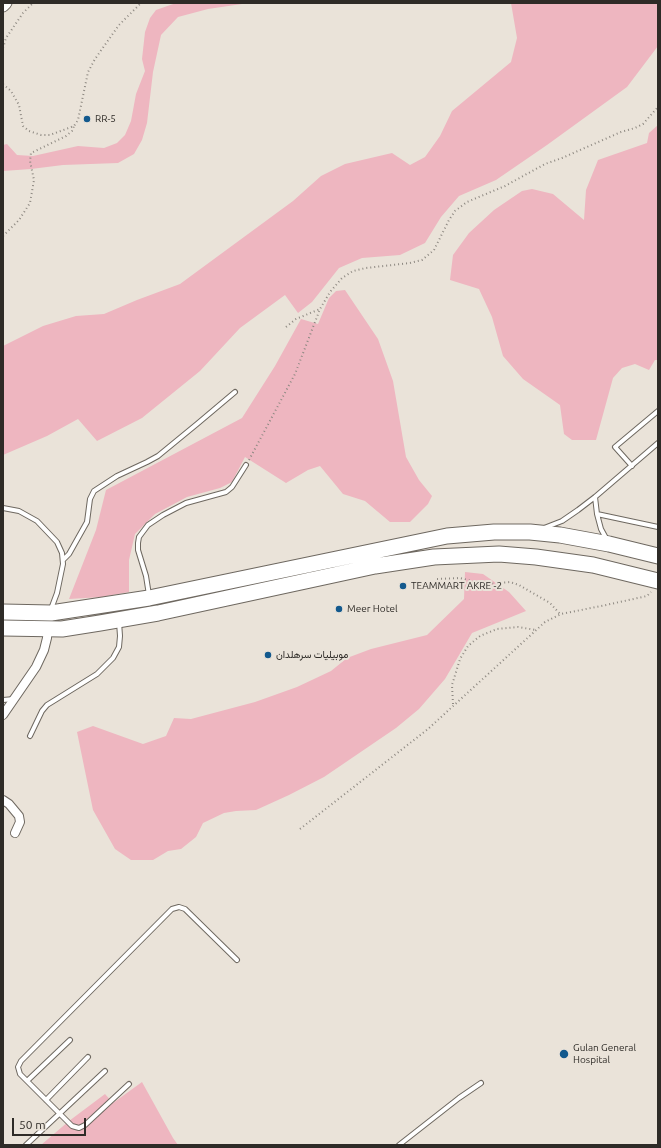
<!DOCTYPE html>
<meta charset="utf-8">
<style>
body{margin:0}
#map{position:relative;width:661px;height:1148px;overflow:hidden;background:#eae3d9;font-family:Ubuntu,sans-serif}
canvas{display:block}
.frame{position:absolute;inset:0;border:4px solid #2e2b27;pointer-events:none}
.scale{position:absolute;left:12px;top:1118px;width:74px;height:18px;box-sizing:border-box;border:2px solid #2e2b27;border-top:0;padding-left:5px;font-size:12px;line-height:14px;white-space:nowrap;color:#2e2b27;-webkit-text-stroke:3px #eae3d9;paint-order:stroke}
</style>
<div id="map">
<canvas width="661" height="1148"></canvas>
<div class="frame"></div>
<div class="scale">50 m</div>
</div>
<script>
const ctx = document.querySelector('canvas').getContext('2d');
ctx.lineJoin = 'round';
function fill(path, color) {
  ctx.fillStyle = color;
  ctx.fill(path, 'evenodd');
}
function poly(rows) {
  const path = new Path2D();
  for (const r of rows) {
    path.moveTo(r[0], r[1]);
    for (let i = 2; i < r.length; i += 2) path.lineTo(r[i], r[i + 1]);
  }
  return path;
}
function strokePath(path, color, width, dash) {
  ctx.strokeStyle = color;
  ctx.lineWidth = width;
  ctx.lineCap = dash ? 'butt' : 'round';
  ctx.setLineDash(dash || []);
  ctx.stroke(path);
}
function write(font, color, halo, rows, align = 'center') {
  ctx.font = font + ' Ubuntu,Vazirmatn,sans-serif';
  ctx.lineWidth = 4;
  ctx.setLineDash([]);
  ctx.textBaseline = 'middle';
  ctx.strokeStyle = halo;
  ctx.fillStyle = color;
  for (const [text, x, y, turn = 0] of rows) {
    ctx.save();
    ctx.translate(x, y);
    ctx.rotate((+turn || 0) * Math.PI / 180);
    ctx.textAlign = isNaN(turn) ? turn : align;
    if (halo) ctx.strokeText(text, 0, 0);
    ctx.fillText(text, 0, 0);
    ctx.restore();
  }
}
fill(poly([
 [176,3,262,3,242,4,208,9,178,17,161,35,153,72,147,123,142,140,134,154,118,163,63,165,31,169,3,171,3,145,7,144,17,155,33,156,78,146,104,148,117,143,125,135,131,121,136,94,145,71,142,59,145,32,150,18,156,10],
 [511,3,658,3,658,46,627,87,547,145,496,180,459,196,441,217,425,243,400,255,362,258,339,268,312,302,298,313,285,295,240,328,200,371,142,418,97,441,78,419,47,436,3,455,3,346,43,326,76,316,104,314,137,300,180,284,293,201,321,176,345,164,392,153,410,165,425,157,440,136,452,111,511,62,517,38],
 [658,125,658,360,655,360,649,370,635,364,622,368,613,378,596,440,572,440,564,434,560,405,523,379,503,356,492,317,479,289,450,280,453,255,469,233,494,210,522,191,532,189,553,194,584,220,586,190,598,160,647,143,649,133],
 [345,290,378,339,393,381,406,457,419,480,432,496,428,504,410,522,390,522,365,501,343,494,320,466,308,470,286,483,245,457,232,482,220,488,187,497,155,514,135,534,129,560,129,592,102,597,69,599,96,530,106,490,242,418,275,366,301,319,318,324,329,298,336,291],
 [465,572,483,574,509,592,526,611,472,633,445,679,419,709,396,728,324,777,289,795,256,810,236,811,224,813,203,823,196,837,181,849,168,851,153,860,131,860,115,849,93,810,77,732,93,726,143,744,166,736,174,718,191,719,255,702,297,687,331,671,347,658,371,649,427,635,464,599],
 [142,1082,173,1138,178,1145,41,1145,69,1121,105,1094,113,1103]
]), '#eeb6c0');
const lane = poly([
 [632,466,615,447,658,411],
 [595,497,597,514,601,529,607,540],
 [3,508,19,511,37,521,57,542,62,553,63,564,57,593,51,609],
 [597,514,658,527],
 [544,528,562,521,578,510,595,497,658,443],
 [63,560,69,554,87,522,90,499,94,491,117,476,147,462,158,456,197,424,235,392],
 [149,595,146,576,138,550,138,543,139,537,148,525,163,515,186,503,226,492,232,487,246,465],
 [3,700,14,699],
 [30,736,42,711,47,705,97,674,113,658,119,647,120,636,119,622],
 [27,1081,70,1040],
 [129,1084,85,1125,79,1128,72,1126,20,1074,18,1067,21,1061,172,909,179,907,185,909,237,960],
 [46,1100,88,1057],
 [26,1145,105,1071],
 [399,1145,459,1098,481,1083]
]);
const street = poly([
 [3,715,36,667,44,650,47,638,48,629],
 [3,800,9,804,19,816,20,822,15,833]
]);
const secondary = poly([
 [3,6,6,3]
]);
const highway = poly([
 [3,612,51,613,149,598,447,536,494,532,530,532,560,535,609,544,658,556],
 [3,628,62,629,100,623,158,613,375,566,434,557,499,554,536,557,593,565,658,581]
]);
strokePath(lane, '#6e6860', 6);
strokePath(street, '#6e6860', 10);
strokePath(secondary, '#6e6860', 13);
strokePath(highway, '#6e6860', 17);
strokePath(poly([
 [3,48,6,38,23,13,33,3],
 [3,84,11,91,19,105,23,126,29,131,41,135,50,135,74,126,78,120,88,72,95,59,119,25,141,3],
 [3,236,19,220,30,203,34,180,30,161,31,153,66,136,72,131,74,126],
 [286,327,296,319,320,309],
 [249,460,295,374,320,309,330,292,342,278,353,271,366,268,410,263,422,260,434,250,449,220,455,211,467,202,505,186,545,164,562,158,621,132,635,128,643,124,658,107],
 [437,579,460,578,475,582,485,584,510,582,519,585,550,603,560,614],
 [453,704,452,685,460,659,468,646,480,636,497,629,518,627,536,630],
 [300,829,428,729,545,622,561,614,606,605,647,596,651,592]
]), '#8e8982', 2, [1, 3]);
strokePath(lane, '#fff', 4);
strokePath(street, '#fff', 8);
strokePath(secondary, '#fff', 11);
strokePath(highway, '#fff', 15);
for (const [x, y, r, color] of [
 [87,119,4,"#13598d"],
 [403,586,4,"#13598d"],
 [339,609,4,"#13598d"],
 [268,655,4,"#13598d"],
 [564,1054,5,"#13598d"]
]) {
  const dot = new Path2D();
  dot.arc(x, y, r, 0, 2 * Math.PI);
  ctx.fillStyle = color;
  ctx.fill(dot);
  strokePath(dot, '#eae3d9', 1.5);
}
write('10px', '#2e2b27', '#eae3d9', [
 ["RR-5",95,119],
 ["TEAMMART AKRE -2",411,586],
 ["Meer Hotel",347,609],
 ["موبيليات سرهلدان",276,655],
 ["Gulan General",573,1048],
 ["Hospital",573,1060]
], 'left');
</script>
